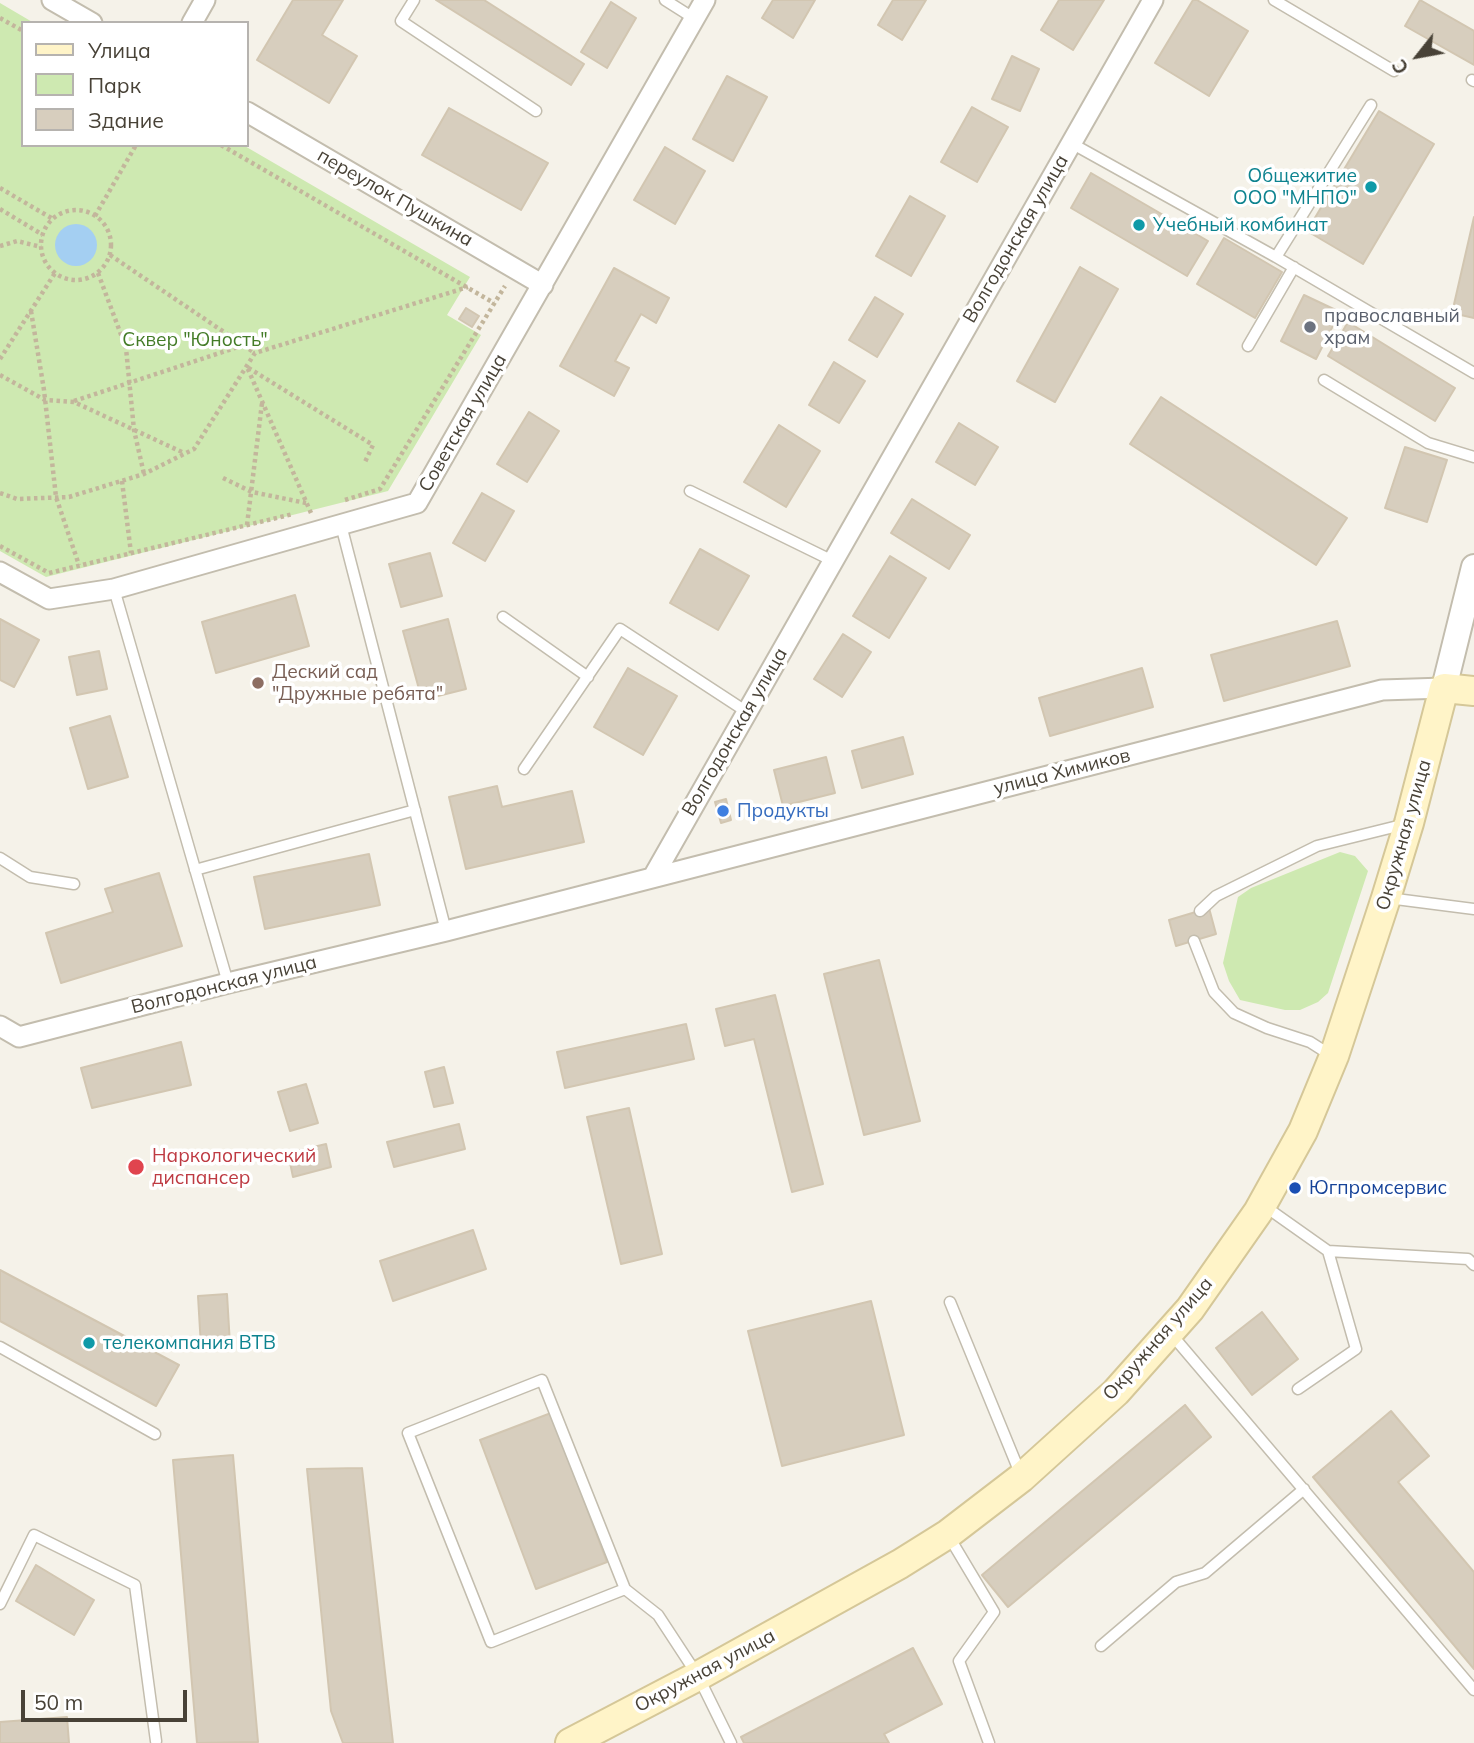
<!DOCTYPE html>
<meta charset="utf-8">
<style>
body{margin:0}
#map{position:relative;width:1474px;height:1743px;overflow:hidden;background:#f5f2e9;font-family:Mulish,sans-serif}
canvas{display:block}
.legend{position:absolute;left:21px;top:21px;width:228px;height:126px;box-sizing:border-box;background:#fff;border:2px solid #b6b3af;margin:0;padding:9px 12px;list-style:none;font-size:21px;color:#484237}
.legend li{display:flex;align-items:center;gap:14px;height:35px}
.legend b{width:35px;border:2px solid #b6b3af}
.north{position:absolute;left:1383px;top:21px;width:70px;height:70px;-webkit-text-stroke:5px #fff;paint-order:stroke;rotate:239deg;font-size:19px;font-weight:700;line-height:28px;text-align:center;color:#484237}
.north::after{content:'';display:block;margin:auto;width:24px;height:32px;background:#484237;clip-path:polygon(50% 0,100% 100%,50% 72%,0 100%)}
.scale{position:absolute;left:21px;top:1690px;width:166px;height:32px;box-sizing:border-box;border:4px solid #484237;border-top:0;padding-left:9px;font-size:21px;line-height:24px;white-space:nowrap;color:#484237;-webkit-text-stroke:5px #fff;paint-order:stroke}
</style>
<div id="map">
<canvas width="1474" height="1743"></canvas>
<ul class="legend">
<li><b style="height:9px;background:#fff4c8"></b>Улица</li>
<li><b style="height:19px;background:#cee9b1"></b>Парк</li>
<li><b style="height:19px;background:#d7cebe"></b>Здание</li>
</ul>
<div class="north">С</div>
<div class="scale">50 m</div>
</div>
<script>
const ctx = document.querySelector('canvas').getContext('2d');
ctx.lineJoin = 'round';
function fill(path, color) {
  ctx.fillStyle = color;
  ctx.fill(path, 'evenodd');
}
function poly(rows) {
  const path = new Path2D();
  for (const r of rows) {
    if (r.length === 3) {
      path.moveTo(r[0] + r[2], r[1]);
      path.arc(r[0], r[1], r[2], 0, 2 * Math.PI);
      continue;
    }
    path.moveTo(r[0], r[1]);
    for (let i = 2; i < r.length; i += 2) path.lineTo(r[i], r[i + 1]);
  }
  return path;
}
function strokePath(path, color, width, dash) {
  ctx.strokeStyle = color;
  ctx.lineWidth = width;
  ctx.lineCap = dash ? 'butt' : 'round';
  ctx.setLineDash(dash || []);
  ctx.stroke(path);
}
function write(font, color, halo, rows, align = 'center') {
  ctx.font = font + ' Mulish,sans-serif';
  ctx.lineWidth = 7;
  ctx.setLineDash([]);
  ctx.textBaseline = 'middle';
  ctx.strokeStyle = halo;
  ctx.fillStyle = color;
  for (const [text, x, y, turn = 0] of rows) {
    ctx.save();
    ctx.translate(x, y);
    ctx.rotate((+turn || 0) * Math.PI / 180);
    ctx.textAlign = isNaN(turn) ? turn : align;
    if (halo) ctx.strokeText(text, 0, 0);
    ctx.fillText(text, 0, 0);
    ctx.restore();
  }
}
fill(poly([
 [0,3,34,23,23,23,23,145,243,145,470,277,447,315,481,335,388,491,46,577,0,551],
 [1340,852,1355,856,1368,871,1328,993,1318,1002,1300,1010,1285,1010,1240,1000,1229,981,1223,963,1238,897,1251,888]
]), '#cee9b1');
fill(poly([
 [76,245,21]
]), '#a4cff2');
const building = poly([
 [293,0,343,0,322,35,357,56,329,103,257,60,293,0],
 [436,0,484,0,584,64,571,85,436,0],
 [773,0,815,0,793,38,762,18,773,0],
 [893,0,926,0,902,40,878,25,893,0],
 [1059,0,1104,0,1073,50,1041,30,1059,0],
 [1193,0,1197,0,1248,31,1209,96,1155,63,1193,0],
 [1420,0,1474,31,1474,65,1405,26,1420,0],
 [611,2,636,18,607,68,581,52,611,2],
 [1012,56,1039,69,1020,111,992,99,1012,56],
 [727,76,767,97,733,161,693,139,727,76],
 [972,107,1008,127,977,182,941,162,972,107],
 [449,108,548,163,521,210,422,155,449,108],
 [1379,111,1434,144,1363,264,1307,231,1379,111],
 [665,147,705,171,675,224,634,200,665,147],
 [1091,173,1208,241,1187,276,1071,208,1091,173],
 [910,196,945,216,911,276,876,256,910,196],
 [1474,217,1474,318,1452,313,1474,217],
 [1224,238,1282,272,1255,318,1197,284,1224,238],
 [1080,267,1118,289,1055,402,1017,381,1080,267],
 [614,268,669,298,656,323,641,314,615,361,629,368,614,396,560,366,614,268],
 [1304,295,1340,312,1316,359,1281,341,1304,295],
 [875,297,903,314,877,357,849,340,875,297],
 [466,308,479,316,472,327,459,319,466,308],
 [1348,322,1455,388,1435,421,1328,356,1348,322],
 [834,362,865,381,839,423,809,405,834,362],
 [1161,397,1347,518,1316,565,1130,444,1161,397],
 [529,412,559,431,527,482,497,464,529,412],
 [959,423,998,447,975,485,936,462,959,423],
 [779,425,820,451,786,507,744,482,779,425],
 [1405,447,1447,460,1427,522,1385,508,1405,447],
 [482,493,514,511,485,561,453,543,482,493],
 [912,499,970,535,949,569,891,533,912,499],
 [700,549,749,576,718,630,670,603,700,549],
 [430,553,442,596,401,607,389,564,430,553],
 [890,556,926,578,889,638,853,616,890,556],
 [295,595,309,646,216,673,202,622,295,595],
 [0,619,39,640,14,687,0,680,0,619],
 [448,619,466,689,422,700,403,631,448,619],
 [1337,621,1350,666,1224,701,1211,655,1337,621],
 [843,634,871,652,842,697,814,679,843,634],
 [99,651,107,689,77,695,69,657,99,651],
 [628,668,677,696,643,755,594,727,628,668],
 [1142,668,1153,707,1050,736,1039,698,1142,668],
 [110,716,128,777,88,789,70,728,110,716],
 [903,737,913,774,862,788,852,751,903,737],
 [826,757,835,793,783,806,774,770,826,757],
 [497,786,502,807,572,791,584,842,466,869,449,797,497,786],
 [726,799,731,820,721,823,715,802,726,799],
 [369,854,380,905,265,929,254,877,369,854],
 [159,873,182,946,61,983,46,933,113,912,105,889,159,873],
 [1209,908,1216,934,1176,946,1169,920,1209,908],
 [879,960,920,1121,864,1135,824,974,879,960],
 [775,995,823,1184,792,1192,754,1039,725,1046,716,1009,775,995],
 [686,1024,694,1059,565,1088,557,1052,686,1024],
 [181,1042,191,1085,92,1108,81,1068,181,1042],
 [444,1067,453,1103,434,1107,425,1072,444,1067],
 [306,1084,318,1123,290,1131,278,1092,306,1084],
 [629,1108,662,1254,621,1264,587,1117,629,1108],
 [459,1124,465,1149,394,1167,387,1142,459,1124],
 [326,1144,331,1167,293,1177,288,1153,326,1144],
 [473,1230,486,1269,393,1301,380,1261,473,1230],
 [0,1270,179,1365,156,1406,0,1321,0,1270],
 [227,1294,230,1345,201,1347,198,1296,227,1294],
 [871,1301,904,1435,782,1466,748,1331,871,1301],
 [1262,1312,1298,1359,1252,1395,1216,1348,1262,1312],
 [1185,1405,1211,1437,1008,1607,982,1575,1185,1405],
 [1391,1411,1429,1456,1398,1482,1474,1572,1474,1669,1313,1477,1391,1411],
 [551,1413,607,1562,536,1589,480,1440,551,1413],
 [233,1455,258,1742,197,1743,173,1460,233,1455],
 [362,1468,393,1743,343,1743,331,1711,307,1469,362,1468],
 [36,1565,94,1600,74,1635,16,1601,36,1565],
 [913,1648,942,1704,884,1734,889,1743,744,1743,741,1737,913,1648],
 [67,1717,69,1743,0,1743,0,1722,67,1717]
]);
fill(building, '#d7cebe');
strokePath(building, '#d2c6b1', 2);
const service = poly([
 [414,0,401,21,536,111],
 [665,0,695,19],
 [1274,0,1394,71],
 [1472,80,1474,81],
 [1071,143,1276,257,1474,373],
 [1276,257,1371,105],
 [1248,346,1294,267],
 [1324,380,1428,443,1474,457],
 [690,491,833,561],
 [341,525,446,931],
 [114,589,228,983],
 [503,617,588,677],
 [524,769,620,629,747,712],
 [0,858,30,877,74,884],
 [195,870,415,810],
 [1388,898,1474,909],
 [1200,911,1216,896,1317,846,1406,824],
 [1194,941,1214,992,1234,1013,1267,1028,1310,1042,1332,1056],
 [1263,1205,1328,1251,1356,1349,1298,1389],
 [1328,1251,1468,1259,1474,1265],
 [950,1302,1020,1473],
 [1172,1335,1474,1690],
 [0,1347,155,1434],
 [948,1535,994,1612,959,1661,989,1743],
 [625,1589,491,1642,408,1433,542,1380,625,1589,658,1615,698,1676,731,1743],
 [0,1604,34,1535,135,1585,156,1741],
 [1101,1646,1176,1582,1205,1573,1304,1489]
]);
const minor = poly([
 [52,0,92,23],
 [192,23,205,0],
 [247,112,543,285],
 [0,572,49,599,114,589,417,503,705,0],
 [653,877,1153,0],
 [0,1026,19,1037,228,983,446,931,1382,690,1444,688]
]);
const tertiary = poly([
 [1444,688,1474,567]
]);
const secondary = poly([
 [570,1743,698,1676,900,1564,948,1534,1021,1478,1116,1392,1190,1309,1258,1212,1303,1131,1334,1056,1386,898,1409,823,1444,688,1474,691]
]);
strokePath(service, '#c3bdae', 13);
strokePath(minor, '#c3bdae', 23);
strokePath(tertiary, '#c3bdae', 28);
strokePath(secondary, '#d5c798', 32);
strokePath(poly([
 [0,18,23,31],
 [221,145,494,303],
 [0,188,53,219],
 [0,209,43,235],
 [76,245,35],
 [95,216,136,145],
 [0,246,17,241,41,247],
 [110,255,255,353],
 [98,273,126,348,134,430,144,474],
 [31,311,44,390,56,497,79,565],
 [0,359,55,273],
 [0,375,45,400,74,402,184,453],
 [74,401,244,345],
 [223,478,252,492,306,503],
 [122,481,131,553],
 [0,493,17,499,69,497,144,474,194,449,255,353,468,287],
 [345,500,380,489,505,286],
 [311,513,247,367,373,445,365,462],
 [247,525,262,403],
 [0,546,49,573,293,514]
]), '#c3b69c', 4.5, [3.5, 3.5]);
strokePath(service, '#fff', 10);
strokePath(minor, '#fff', 19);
strokePath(tertiary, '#fff', 24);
strokePath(secondary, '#fff4c8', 28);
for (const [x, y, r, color] of [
 [1371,187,7,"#0f9aa8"],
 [1139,225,7,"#0f9aa8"],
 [1310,327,7,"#6b7280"],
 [258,683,7,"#8d6e63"],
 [723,811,7,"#3f7fe0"],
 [136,1167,9,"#e0444e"],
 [1295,1188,7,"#1a4fb4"],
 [89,1343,7,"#0f9aa8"]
]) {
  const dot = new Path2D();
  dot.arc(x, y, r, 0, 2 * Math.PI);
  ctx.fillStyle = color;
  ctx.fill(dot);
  strokePath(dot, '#fff', 2.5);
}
write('19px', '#0d838f', '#fff', [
 ["Общежитие",1357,176,"right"],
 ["ООО \"МНПО\"",1357,198,"right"],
 ["Учебный комбинат",1153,225],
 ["телекомпания ВТВ",103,1343]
], 'left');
write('19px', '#484237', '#fff', [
 ["переулок Пушкина",395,198,30],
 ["Волгодонская улица",1016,239,-60],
 ["Советская улица",463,423,-60],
 ["Волгодонская улица",735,732,-60],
 ["улица Химиков",1062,772,-14],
 ["Окружная улица",1404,835,-74],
 ["Волгодонская улица",224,985,-14],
 ["Окружная улица",1158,1339,-49],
 ["Окружная улица",705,1671,-28]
]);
write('19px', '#5b616d', '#fff', [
 ["православный",1324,316],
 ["храм",1324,338]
], 'left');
write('19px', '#447c28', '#fff', [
 ["Сквер \"Юность\"",195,340]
]);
write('19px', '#785e54', '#fff', [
 ["Деский сад",272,672],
 ["\"Дружные ребята\"",272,694]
], 'left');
write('19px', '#366cbe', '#fff', [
 ["Продукты",737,811]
], 'left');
write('19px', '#be3a42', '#fff', [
 ["Наркологический",152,1156],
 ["диспансер",152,1178]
], 'left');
write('19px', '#164399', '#fff', [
 ["Югпромсервис",1309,1188]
], 'left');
</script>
